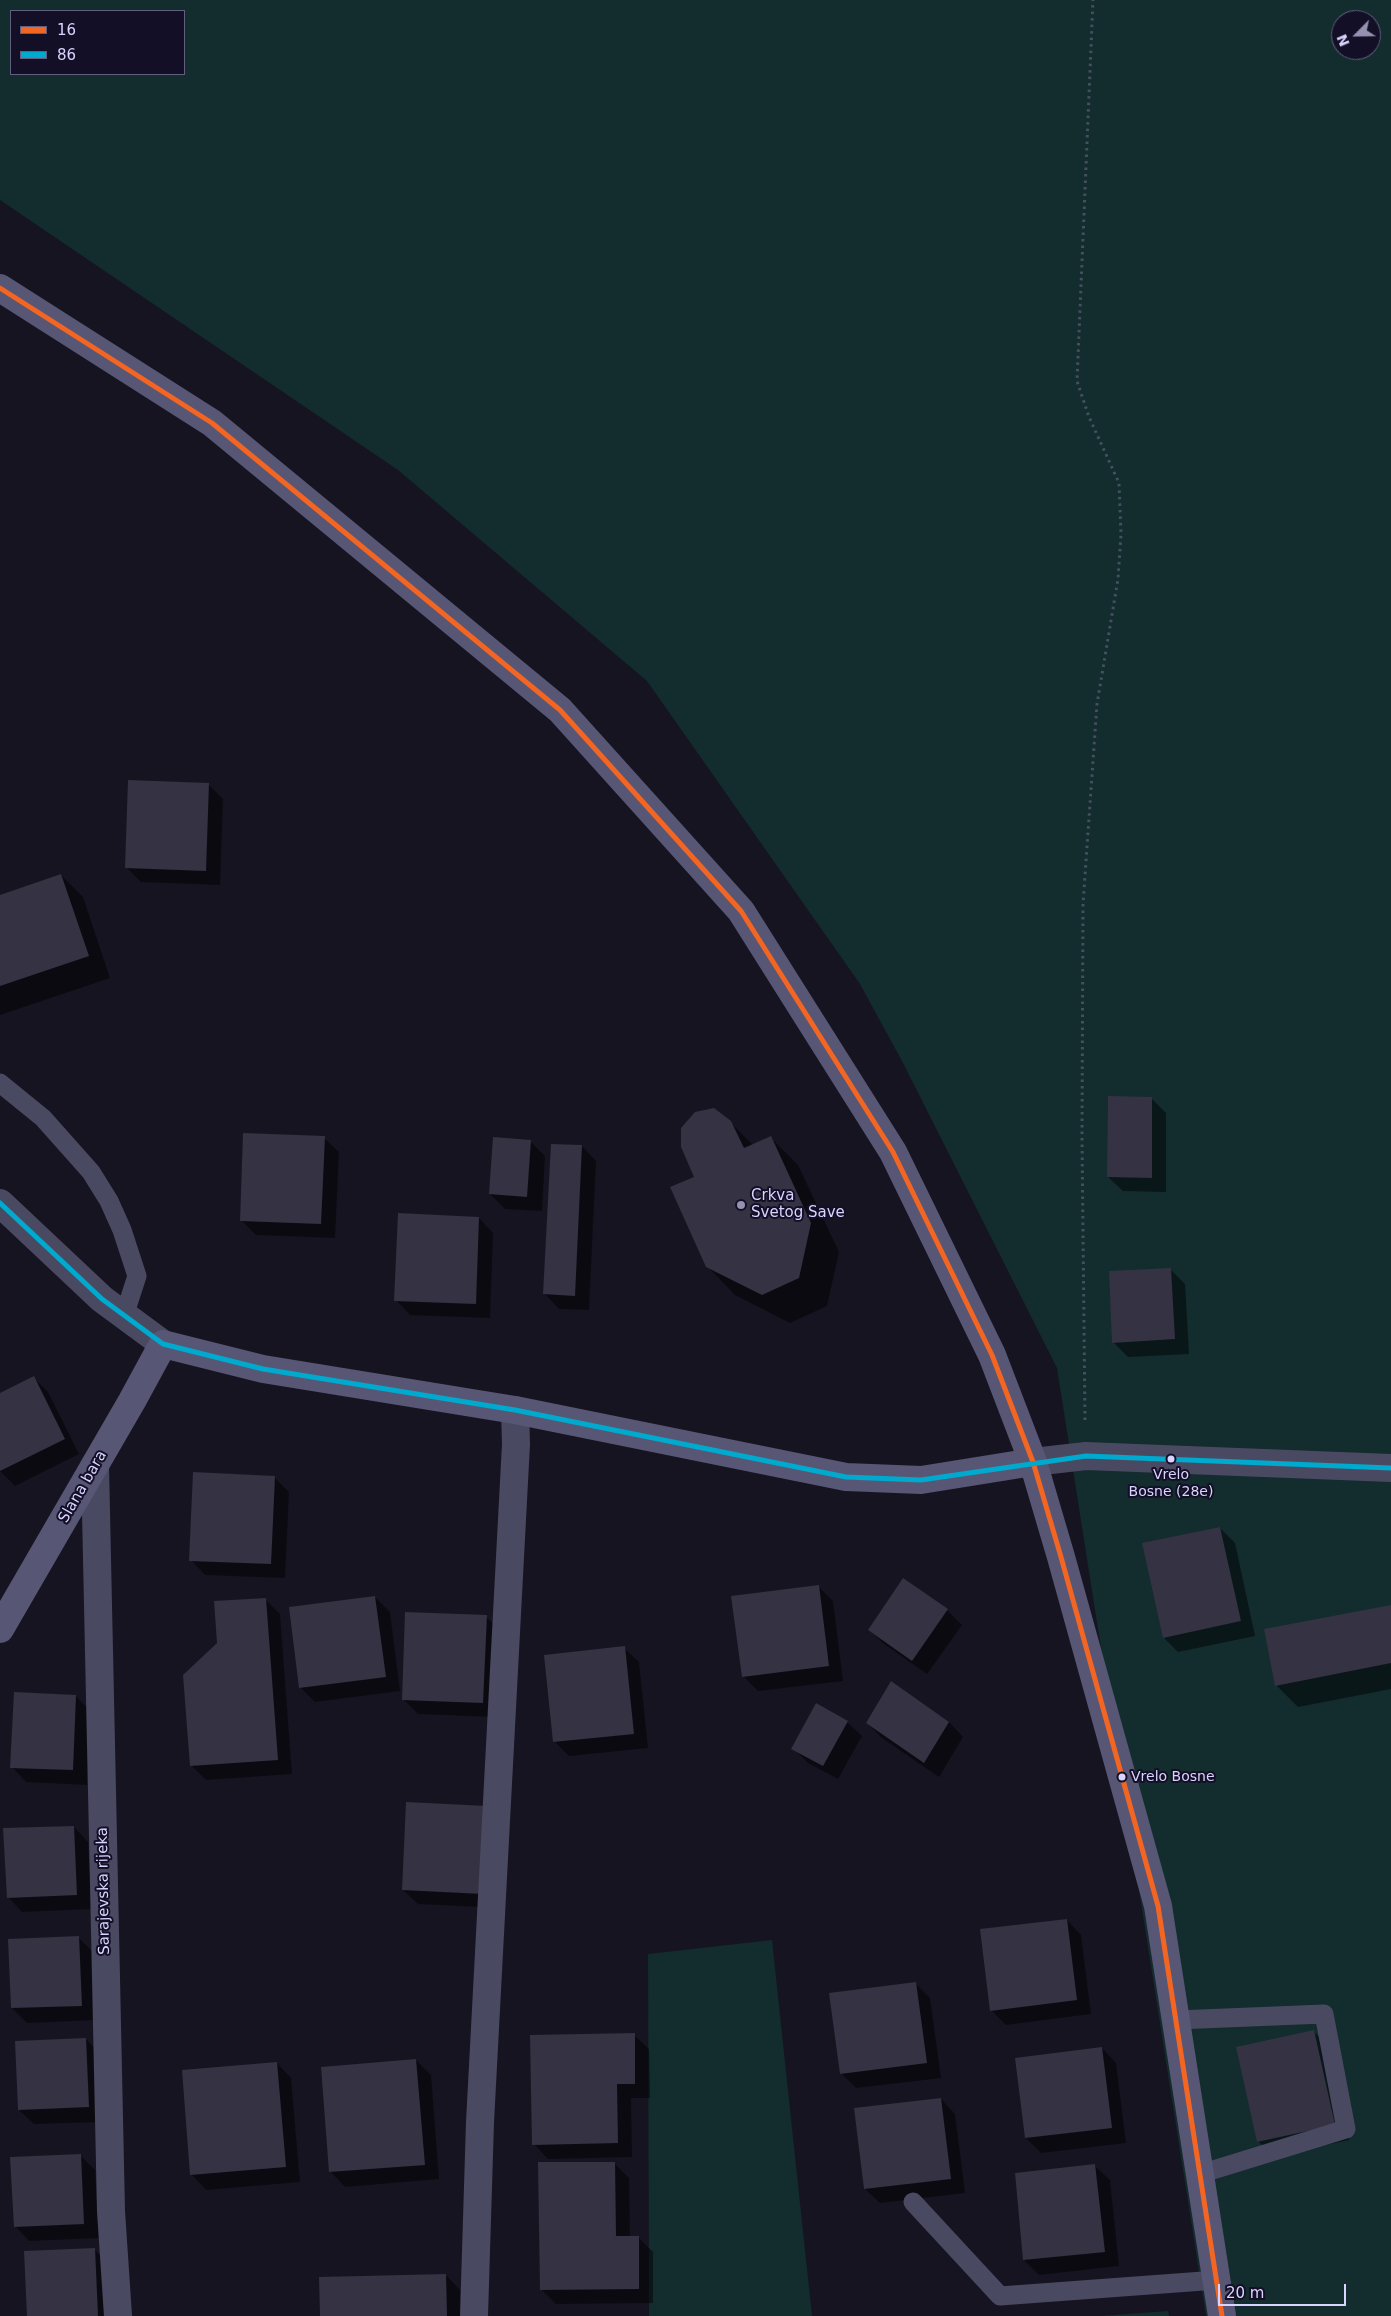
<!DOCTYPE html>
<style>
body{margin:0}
#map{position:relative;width:1391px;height:2316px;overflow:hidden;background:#161421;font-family:"DejaVu Sans",sans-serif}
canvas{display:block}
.legend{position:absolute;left:10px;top:10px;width:175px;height:65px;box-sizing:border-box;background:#130f26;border:1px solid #625e7d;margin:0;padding:6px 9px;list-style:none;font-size:15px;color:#d9d4ff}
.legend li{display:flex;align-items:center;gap:10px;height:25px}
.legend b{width:25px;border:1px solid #625e7d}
.north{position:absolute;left:1331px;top:10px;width:50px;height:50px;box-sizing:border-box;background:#130f26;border:1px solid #625e7d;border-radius:50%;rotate:247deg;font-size:14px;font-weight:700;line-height:20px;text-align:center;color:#d9d4ff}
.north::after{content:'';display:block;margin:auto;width:18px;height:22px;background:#9591b1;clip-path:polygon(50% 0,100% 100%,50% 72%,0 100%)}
.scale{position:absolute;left:1218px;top:2284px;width:128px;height:22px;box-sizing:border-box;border:2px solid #d9d4ff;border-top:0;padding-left:6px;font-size:15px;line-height:18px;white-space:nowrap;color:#d9d4ff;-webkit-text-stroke:4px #130f26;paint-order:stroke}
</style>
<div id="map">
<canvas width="1391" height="2316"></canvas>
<ul class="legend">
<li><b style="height:6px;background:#f26522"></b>16</li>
<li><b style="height:6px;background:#00a9ce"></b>86</li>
</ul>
<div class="north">N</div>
<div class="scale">20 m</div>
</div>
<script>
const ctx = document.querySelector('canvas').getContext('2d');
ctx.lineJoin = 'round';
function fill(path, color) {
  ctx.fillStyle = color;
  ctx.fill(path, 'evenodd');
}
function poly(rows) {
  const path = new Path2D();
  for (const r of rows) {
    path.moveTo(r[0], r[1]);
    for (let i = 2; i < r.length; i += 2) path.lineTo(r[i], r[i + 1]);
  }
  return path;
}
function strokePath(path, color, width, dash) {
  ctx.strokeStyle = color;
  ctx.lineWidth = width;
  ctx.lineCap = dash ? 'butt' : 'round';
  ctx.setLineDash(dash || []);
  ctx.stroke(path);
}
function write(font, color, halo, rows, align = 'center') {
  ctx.font = font + ' "DejaVu Sans",sans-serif';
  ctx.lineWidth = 4;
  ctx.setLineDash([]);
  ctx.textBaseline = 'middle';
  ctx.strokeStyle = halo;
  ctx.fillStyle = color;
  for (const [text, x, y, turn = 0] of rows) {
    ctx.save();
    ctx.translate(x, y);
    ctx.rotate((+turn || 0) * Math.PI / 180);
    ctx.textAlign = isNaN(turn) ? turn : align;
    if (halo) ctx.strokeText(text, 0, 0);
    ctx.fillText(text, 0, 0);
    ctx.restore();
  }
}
fill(poly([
 [0,0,1391,0,1391,2316,1206,2316,1057,1368,902,1061,860,984,647,681,398,470,0,200],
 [11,11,184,11,184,74,11,74],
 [1341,20,1371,20,1371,50,1341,50],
 [772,1940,812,2316,649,2316,648,1954],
 [1168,2311,1169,2316,1100,2316]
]), '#132c2d');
fill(poly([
 [209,785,223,799,220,885,141,882,126,867],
 [61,875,83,897,110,978,0,1015,0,896],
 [1151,1098,1166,1113,1166,1192,1123,1191,1108,1177],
 [730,1122,753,1145,770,1137,798,1165,839,1252,827,1306,790,1323,735,1295,707,1266,695,1177],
 [324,1138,339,1152,335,1238,256,1235,241,1220],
 [530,1141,545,1156,542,1211,505,1209,490,1194],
 [582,1146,596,1161,589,1310,559,1309,545,1294],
 [479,1218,493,1233,490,1318,410,1315,396,1300],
 [1171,1270,1185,1284,1189,1354,1128,1357,1113,1342],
 [33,1377,48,1392,79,1454,15,1486,0,1471,0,1394],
 [274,1477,289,1492,285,1578,205,1575,191,1560],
 [1220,1528,1235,1543,1255,1636,1178,1652,1164,1638],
 [818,1586,833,1601,843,1681,758,1691,743,1676],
 [375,1597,390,1612,400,1691,315,1702,300,1687],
 [265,1599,280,1614,292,1774,206,1780,191,1765],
 [1391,1606,1391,1689,1298,1707,1276,1685],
 [947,1610,962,1625,927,1674,884,1644,869,1630],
 [486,1617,501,1631,497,1717,418,1714,403,1699],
 [624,1648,639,1662,648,1748,569,1756,554,1741],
 [76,1696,90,1711,87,1785,26,1782,12,1767],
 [847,1722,862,1736,838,1779,808,1763,793,1748],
 [949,1722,963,1737,939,1777,882,1738,867,1723],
 [487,1807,498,1908,418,1904,403,1890],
 [74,1827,88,1842,92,1909,22,1912,8,1897],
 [1067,1920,1081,1935,1091,2014,1006,2025,991,2010],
 [78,1937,93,1952,96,2020,27,2023,12,2008],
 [916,1984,930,1998,941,2078,856,2088,841,2073],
 [1314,2032,1329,2046,1349,2140,1273,2156,1258,2141],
 [634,2035,649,2049,650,2098,631,2098,632,2157,548,2159,534,2144],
 [86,2039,100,2054,103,2122,34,2124,19,2110],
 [1102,2048,1116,2063,1126,2143,1041,2153,1026,2138,1017,2059],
 [416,2060,431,2075,439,2179,345,2187,331,2172],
 [277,2063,291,2078,300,2182,206,2190,192,2175],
 [941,2099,955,2114,965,2193,880,2203,865,2189],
 [80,2155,95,2170,99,2238,29,2241,15,2226],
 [614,2163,629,2178,630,2237,638,2237,653,2252,653,2303,556,2304,541,2289],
 [1095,2166,1110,2180,1119,2266,1039,2275,1024,2260],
 [94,2249,109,2264,111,2316,28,2316],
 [446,2275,460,2290,461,2316,321,2316]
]), '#0007');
fill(poly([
 [128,780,209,783,206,871,125,868],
 [61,874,89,956,0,986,0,895],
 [1108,1096,1152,1097,1152,1178,1107,1177],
 [714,1108,731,1121,744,1148,771,1136,811,1223,799,1278,762,1295,706,1267,670,1187,694,1177,681,1147,681,1128,695,1112],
 [243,1133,325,1136,321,1224,240,1221],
 [493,1137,531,1140,527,1197,489,1194],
 [551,1144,582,1145,575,1296,543,1294],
 [398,1213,479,1217,476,1304,394,1301],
 [1171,1268,1175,1339,1112,1343,1109,1271],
 [34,1376,65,1439,0,1471,0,1393],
 [193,1472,275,1476,271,1564,189,1561],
 [1220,1527,1241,1621,1163,1638,1142,1543],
 [903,1578,948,1609,912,1661,868,1630],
 [819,1585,829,1666,742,1677,731,1596],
 [375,1596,386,1677,299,1688,289,1607],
 [266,1598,278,1760,190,1766,183,1675,217,1643,214,1601],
 [1391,1605,1391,1663,1275,1686,1264,1629],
 [405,1612,487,1615,483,1703,402,1700],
 [625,1646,634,1734,553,1742,544,1655],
 [891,1681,949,1722,924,1763,866,1723],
 [14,1692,76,1695,73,1770,10,1768],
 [816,1703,848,1721,823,1766,791,1749],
 [406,1802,487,1806,483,1894,402,1890],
 [74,1826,77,1895,7,1898,3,1828],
 [1067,1919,1077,2000,990,2011,980,1929],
 [79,1936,82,2006,11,2008,8,1939],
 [916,1982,927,2063,840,2074,829,1993],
 [1314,2030,1335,2125,1257,2142,1236,2047],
 [635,2033,635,2084,617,2084,618,2143,532,2145,530,2035],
 [86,2038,89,2107,18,2110,15,2041],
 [1102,2047,1112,2128,1025,2138,1015,2058],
 [416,2059,425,2165,329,2172,321,2067],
 [277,2062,286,2167,190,2175,182,2070],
 [941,2098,951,2179,864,2189,854,2108],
 [81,2154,84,2224,14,2227,10,2157],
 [538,2162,615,2162,616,2236,639,2236,639,2289,540,2290],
 [1095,2164,1105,2252,1023,2260,1015,2173],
 [95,2248,98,2316,27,2316,24,2251],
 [446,2274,447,2316,320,2316,319,2277]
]), '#343243');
strokePath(poly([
 [1085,1420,1082,1137,1083,904,1097,704,1118,579,1121,534,1119,483,1089,417,1077,381,1093,0]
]), '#44505f', 3, [2.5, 4]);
strokePath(poly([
 [0,1083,43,1118,91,1172,109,1201,122,1230,137,1276,124,1316],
 [1176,2020,1324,2014,1346,2129,1200,2174],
 [913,2202,1000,2296,1217,2280]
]), '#4a4962', 19);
strokePath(poly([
 [0,1203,102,1299,163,1344],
 [1033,1462,1086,1456,1391,1468],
 [95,1465,111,2211,118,2316],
 [474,2316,480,2122,516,1444,515,1410]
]), '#4a4962', 28);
strokePath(poly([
 [0,288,212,423,560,710,741,911,893,1152,992,1355,1033,1462,1061,1557,1158,1906,1222,2316],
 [0,1629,132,1401,163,1344,263,1369,515,1410,846,1477,921,1480,1033,1462]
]), '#575674', 28);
strokePath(poly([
 [0,288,212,423,560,710,741,911,893,1152,992,1355,1033,1462,1061,1557,1158,1906,1222,2316]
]), '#f26522', 5);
strokePath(poly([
 [0,1203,102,1299,163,1344,263,1369,515,1410,846,1477,921,1480,1086,1456,1391,1468]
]), '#00a9ce', 5);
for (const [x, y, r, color] of [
 [741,1205,5,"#9591b1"],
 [1171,1459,4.5,"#d9d4ff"],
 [1122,1777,4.5,"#d9d4ff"]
]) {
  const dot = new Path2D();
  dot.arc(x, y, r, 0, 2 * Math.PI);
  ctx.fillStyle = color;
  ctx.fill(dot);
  strokePath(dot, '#130f26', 2);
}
write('14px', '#d9d4ff', '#130f26', [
 ["Vrelo",1171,1475],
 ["Bosne (28e)",1171,1492],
 ["Vrelo Bosne",1131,1777,"left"]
]);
write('15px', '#d9d4ff', '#130f26', [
 ["Crkva",751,1196],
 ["Svetog Save",751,1213]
], 'left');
write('15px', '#d9d4ff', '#130f26', [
 ["Slana bara",83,1487,-60],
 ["Sarajevska rijeka",104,1891,-91]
]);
</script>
